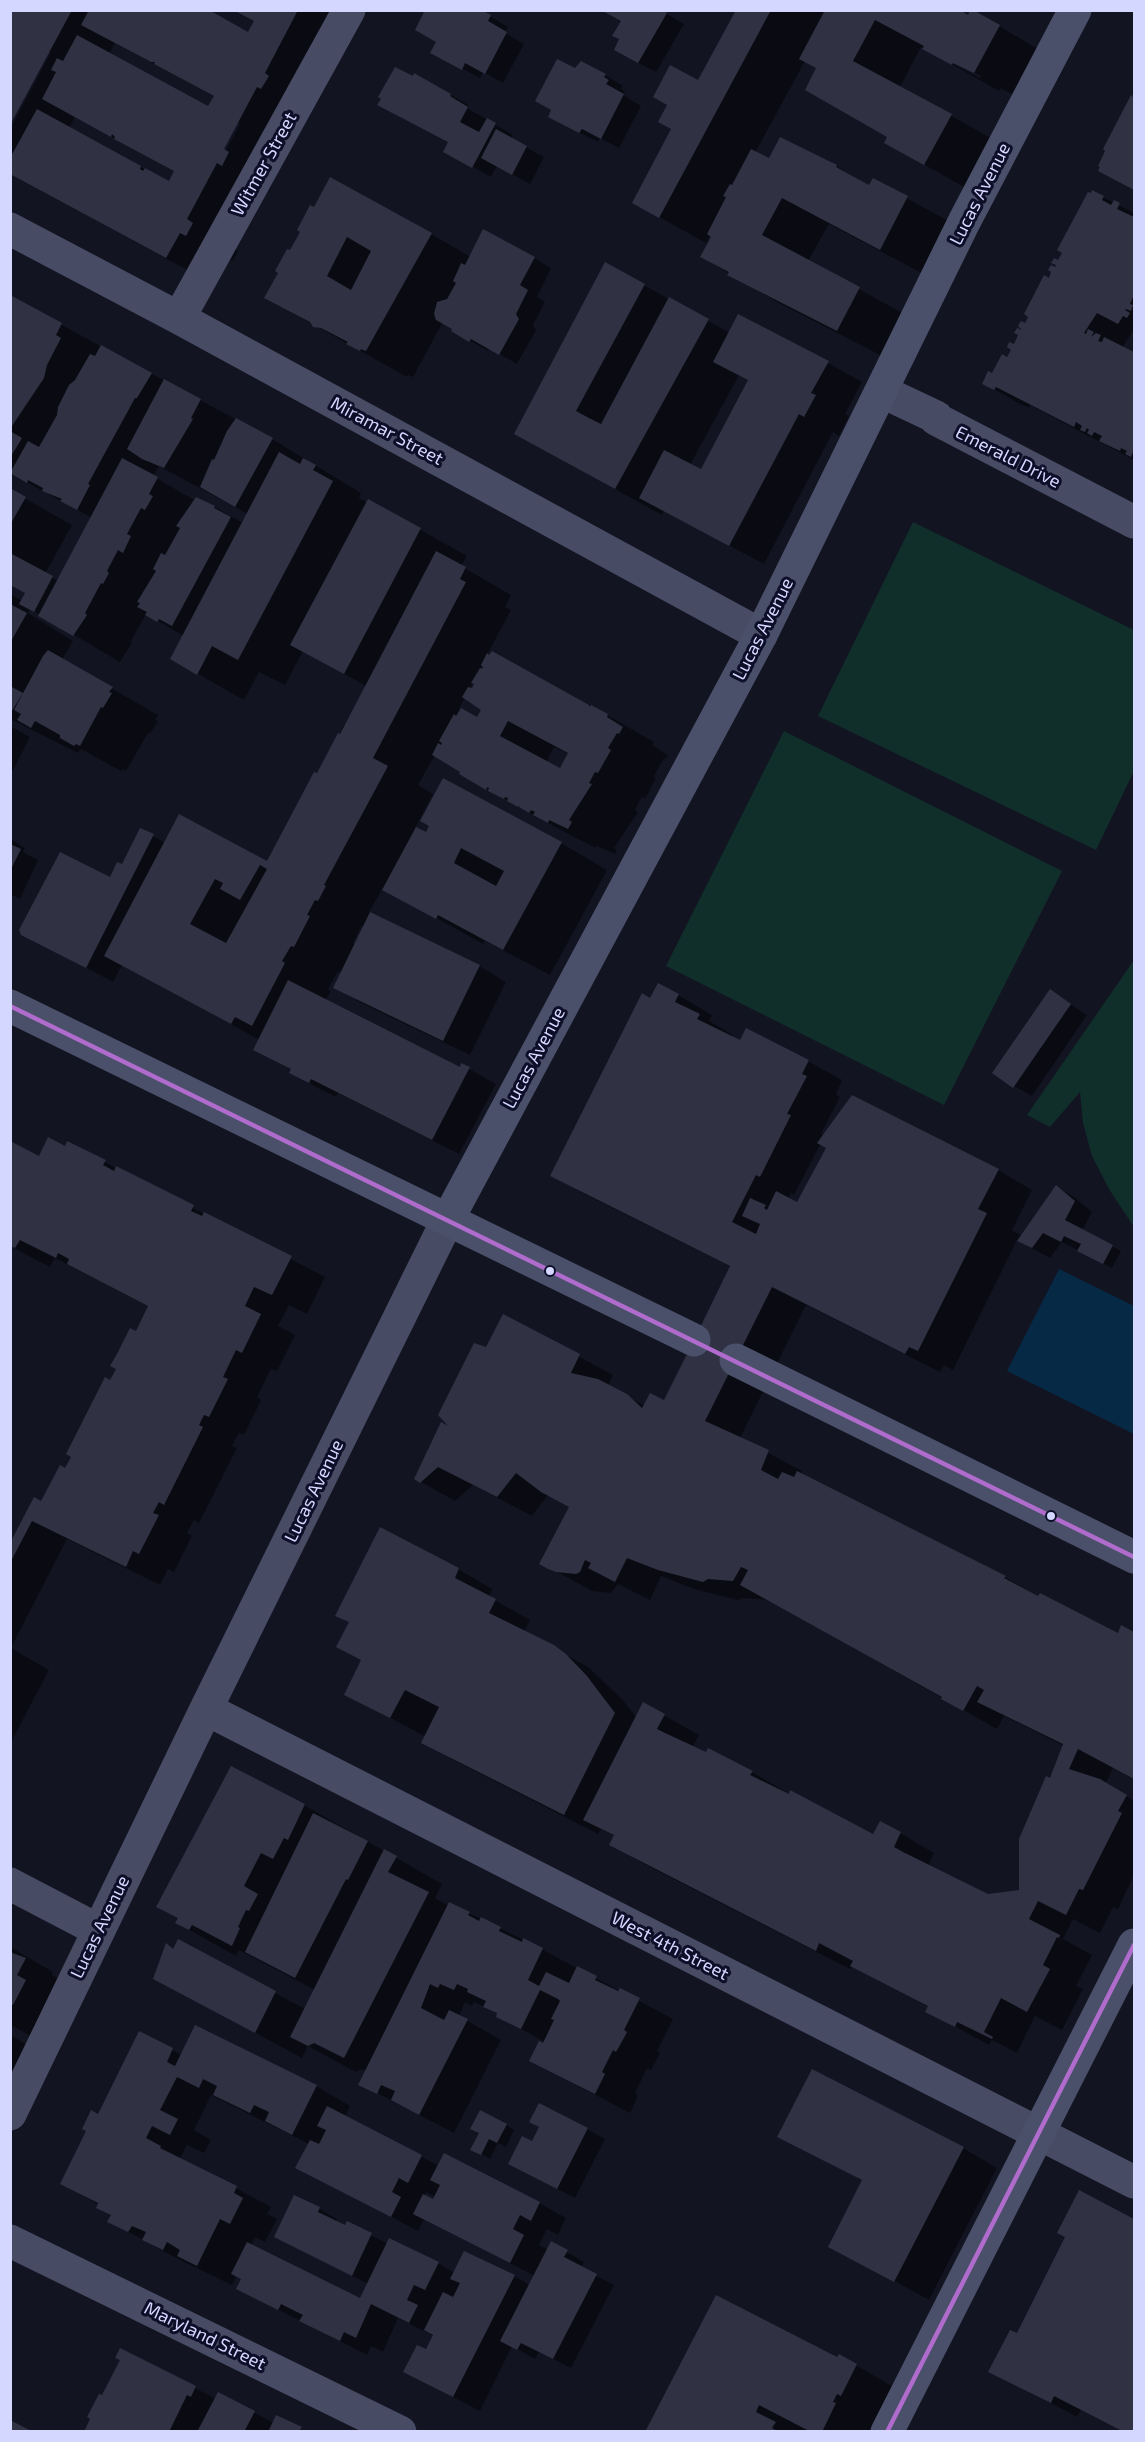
<!DOCTYPE html>
<style>
body{margin:0}
#map{position:relative;width:1145px;height:2442px;overflow:hidden;background:#131422;font-family:"Exo 2",sans-serif}
canvas{display:block}
.frame{position:absolute;inset:0;border:12px solid #d4d7ff;pointer-events:none}
</style>
<div id="map">
<canvas width="1145" height="2442"></canvas>
<div class="frame"></div>
</div>
<script>
const ctx = document.querySelector('canvas').getContext('2d');
ctx.lineJoin = 'round';
function fill(path, color) {
  ctx.fillStyle = color;
  ctx.fill(path, 'evenodd');
}
function poly(rows) {
  const path = new Path2D();
  for (const r of rows) {
    path.moveTo(r[0], r[1]);
    for (let i = 2; i < r.length; i += 2) path.lineTo(r[i], r[i + 1]);
  }
  return path;
}
function strokePath(path, color, width, dash) {
  ctx.strokeStyle = color;
  ctx.lineWidth = width;
  ctx.lineCap = dash ? 'butt' : 'round';
  ctx.setLineDash(dash || []);
  ctx.stroke(path);
}
function write(font, color, halo, rows, align = 'center') {
  ctx.font = font + ' "Exo 2",sans-serif';
  ctx.lineWidth = 6;
  ctx.setLineDash([]);
  ctx.textBaseline = 'middle';
  ctx.strokeStyle = halo;
  ctx.fillStyle = color;
  for (const [text, x, y, turn = 0] of rows) {
    ctx.save();
    ctx.translate(x, y);
    ctx.rotate((+turn || 0) * Math.PI / 180);
    ctx.textAlign = isNaN(turn) ? turn : align;
    if (halo) ctx.strokeText(text, 0, 0);
    ctx.fillText(text, 0, 0);
    ctx.restore();
  }
}
fill(poly([
 [913,522,1134,630,1134,771,1096,850,818,716],
 [784,731,1062,871,944,1105,666,966],
 [1134,960,1134,1227,1109,1189,1092,1156,1083,1123,1080,1092,1050,1127,1027,1115]
]), '#102f2a');
fill(poly([
 [1059,1269,1134,1306,1134,1434,1007,1371]
]), '#062945');
fill(poly([
 [10,10,206,10,249,34,255,22,233,10,358,10,270,177,274,180,269,191,264,188,233,247,238,251,233,261,227,258,213,284,10,174,10,129,51,52,48,52],
 [115,43,215,97,209,108,109,54],
 [75,117,176,172,170,183,69,128],
 [237,121,240,124,222,157,219,155],
 [479,10,508,27,505,33,524,44,503,83,483,72,480,78,450,62,438,42],
 [660,10,684,24,656,72,633,60,621,39,622,21],
 [738,10,957,10,969,17,999,26,1045,53,1021,99,1000,88,999,91,921,47,900,87,998,142,971,191,886,143,889,137,818,68,805,61,755,153,769,160,836,166,870,186,873,180,954,224,927,276,829,224,808,261,906,315,884,357,775,301,702,257,715,231,713,230,706,243,634,203],
 [950,59,981,76,980,78,948,61],
 [575,70,605,75,623,86,621,89,625,91,623,95,641,106,619,148,600,138,598,142,567,126],
 [451,95,468,105,467,108,513,135,511,139,544,157,530,184,497,166,491,177,445,151,450,142,396,115],
 [1132,97,1134,98,1134,190,1126,185],
 [1093,192,1134,213,1134,333,1132,332,1122,348,1134,354,1134,460,1030,405,1029,408,1018,403,984,383,1008,359,1015,346,1028,334,1026,325,1056,270],
 [302,231,431,234,471,257,534,258,551,268,537,297,545,302,533,325,536,330,517,364,489,348,488,351,453,331,454,329,443,322,413,377,408,375,407,377,266,298],
 [606,264,730,333,828,363,862,382,845,414,849,416,839,436,833,432,764,564,664,511,662,515,562,460],
 [739,375,749,381,702,471,690,465],
 [10,297,272,439,361,493,359,498,368,503,369,501,467,556,461,566,511,595,505,607,511,610,487,655,490,657,492,653,607,715,654,742,652,745,668,755,666,759,664,758,654,776,656,778,645,799,642,797,635,810,638,812,614,848,617,850,615,854,596,846,595,848,533,815,461,774,462,771,435,755,418,785,433,794,415,828,426,834,561,843,607,870,550,975,485,941,483,944,383,888,369,912,371,914,479,966,506,982,470,1055,361,1003,335,987,342,973,338,971,328,989,331,991,325,1001,460,1069,462,1065,496,1084,459,1154,338,1093,336,1097,318,1088,291,1072,292,1070,255,1049,260,1040,122,965,113,982,23,934,110,879,123,866,141,830,166,843,268,863,366,686,303,651,285,685,259,672,244,700,198,674,184,636,146,614,131,641,132,643,120,662,30,609,28,613,73,641,62,660,158,715,155,720,158,721,150,734,148,733,126,771,123,769,121,771,81,749,78,753,10,719,10,594,22,601,26,593,10,584,10,490,72,525,45,574,58,581,92,518,10,473],
 [159,466,248,514,243,523,211,505,196,501,153,476],
 [483,664,485,666,483,671,480,669],
 [473,683,475,684,472,690,469,689],
 [465,697,483,709,477,719,459,709],
 [554,747,569,754,561,770,547,762],
 [362,925,364,927,356,945,353,943],
 [10,726,30,737,13,770,10,768],
 [10,839,25,848,23,852,38,860,20,899,12,895,10,898],
 [1050,991,1087,1015,1032,1096,1014,1086],
 [678,995,712,1015,709,1021,733,1035,732,1038,808,1061,842,1080,836,1094,840,1097,821,1134,998,1170,1032,1190,1012,1230,1022,1236,1057,1187,1074,1197,1092,1212,1082,1231,1121,1251,1112,1268,1062,1242,1050,1258,1017,1240,953,1370,944,1365,940,1372,806,1305,740,1438,802,1471,801,1475,1005,1577,1039,1597,1118,1635,1122,1627,1134,1633,1134,1779,1113,1768,1106,1783,1134,1801,1134,1875,1118,1909,1113,1907,1100,1933,1073,1919,1063,1939,1092,1955,1076,1986,1083,1989,1062,2030,1035,2016,1017,2053,992,2040,989,2045,927,2011,929,2007,852,1965,850,1969,644,1864,611,1844,615,1836,601,1829,598,1834,457,1762,423,1743,426,1737,346,1694,458,1569,492,1589,489,1597,530,1620,524,1632,588,1667,621,1698,637,1718,644,1704,699,1735,692,1747,707,1754,709,1750,752,1772,786,1792,785,1794,874,1836,880,1823,900,1833,934,1853,928,1866,987,1896,1021,1892,1050,1780,1064,1746,1004,1716,997,1729,769,1600,743,1598,738,1600,694,1589,661,1576,650,1600,618,1584,611,1593,592,1591,541,1563,570,1507,548,1495,532,1516,473,1485,455,1501,416,1479,454,1430,486,1349,504,1316,613,1375,608,1386,645,1406,665,1402,731,1267,586,1195,552,1176,651,1000],
 [821,1143,828,1147,798,1204,788,1199,791,1193,794,1195],
 [10,1143,39,1158,66,1148,68,1143,325,1277,307,1314,289,1305,278,1326,295,1335,277,1371,271,1369,257,1397,261,1400,244,1435,239,1433,232,1446,237,1448,199,1523,194,1520,187,1533,192,1536,174,1572,168,1569,160,1585,67,1539,11,1648,49,1670,10,1744,10,1546,66,1470,150,1307,55,1258,50,1267,10,1246],
 [231,1768,304,1805,442,1884,435,1898,449,1906,450,1904,524,1940,673,2019,657,2051,660,2053,659,2055,651,2070,647,2068,635,2093,638,2095,630,2113,531,2061,545,2042,498,2016,499,2014,474,2002,472,2006,465,2002,459,2016,501,2040,454,2133,360,2084,367,2071,361,2069,356,2072,308,2046,302,2058,154,1978,178,1941,305,2009,315,1990,239,1950,236,1956,177,1923],
 [10,1947,53,1972,52,1975,71,1986,42,2042,10,2025],
 [139,2033,182,2055,316,2086,350,2106,345,2117,439,2166,539,2203,566,2218,558,2235,547,2229,539,2245,548,2250,567,2252,584,2262,581,2268,614,2285,571,2368,539,2352,535,2359,512,2346,480,2411,405,2372,427,2351,434,2336,398,2318,383,2352,371,2346,367,2355,238,2289,243,2279,236,2276,232,2285,178,2259,109,2221,112,2216,99,2205,62,2184],
 [211,2095,309,2144,297,2167,418,2231,424,2219,535,2276,530,2285,514,2276,455,2273,438,2263,388,2244,347,2223,345,2227,335,2222,337,2219,319,2209,294,2246,368,2284,360,2300,251,2246,255,2237,265,2242,277,2219,267,2214,271,2207,180,2158,187,2145,204,2153,211,2140,194,2130],
 [426,2192,436,2197,434,2201,424,2196],
 [10,2035,40,2052,10,2112],
 [506,2125,514,2130,506,2147,498,2143,490,2159,481,2154,480,2133],
 [587,2129,605,2139,575,2198,528,2174,532,2143],
 [779,2136,963,2148,997,2168,929,2300,830,2246,863,2181],
 [1080,2192,1134,2220,1134,2432,1124,2432,1081,2410,1077,2417,990,2371,1017,2335,1067,2237],
 [121,2350,216,2399,219,2394,274,2423,277,2417,306,2432,85,2432,121,2360],
 [839,2356,903,2392,882,2432,647,2432,837,2359]
]), '#0007');
fill(poly([
 [10,10,72,10,10,125],
 [89,10,209,10,248,32,254,21,233,10,298,10,265,73,269,76,261,89,257,87,224,149,229,152,222,166,217,163,187,219,193,223,186,236,180,233,166,258,10,174,10,158,37,109,141,166,140,169,143,171,145,168,169,181,174,171,114,139,115,137,112,134,111,137,42,99,56,72,51,70,57,58,63,61,77,35,208,106,214,96,154,64,155,62,151,62,81,25],
 [425,10,482,10,491,15,488,21,507,32,485,74,465,63,462,70,430,53,436,42,415,30],
 [601,10,663,10,667,13,638,63,614,50,619,39,612,36,621,21],
 [736,10,771,10,659,218,632,203,671,129,658,122,667,105,653,97,670,65,698,80],
 [825,10,960,10,968,15,970,10,973,10,1000,25,974,73,953,63,952,65,922,49,924,46,875,20,853,61,952,114,924,165,884,143,887,137,805,90,816,68,799,59],
 [557,59,575,68,581,61,606,74,604,77,609,80,606,84,624,94,601,139,582,129,579,133,548,117,551,110,535,101],
 [395,67,413,76,414,73,451,94,450,96,468,107,460,122,479,132,487,118,496,123,472,168,443,152,448,142,377,105,381,99,378,97],
 [1131,95,1134,98,1134,190,1098,171,1100,167,1098,166,1105,151,1103,149],
 [496,129,527,146,512,175,481,158],
 [780,137,837,165,836,167,869,185,873,178,908,196,880,250,782,198,762,235,860,287,837,331,727,275,729,272,700,257,711,237,707,234,726,197,723,196,730,184,732,185,751,149,769,158],
 [330,177,432,233,366,351,361,349,360,351,346,344,348,342,321,328,313,327,310,322,264,298,278,273,275,271,287,249,290,250,300,232,297,230,310,205,314,207],
 [347,237,371,251,351,290,327,276],
 [1092,190,1104,196,1102,200,1111,205,1114,200,1120,203,1117,209,1134,217,1134,298,1133,297,1130,304,1133,305,1131,311,1126,309,1125,310,1130,313,1127,318,1123,316,1118,324,1097,313,1084,333,1086,334,1088,329,1094,332,1091,337,1096,333,1101,335,1098,341,1102,342,1104,337,1134,352,1134,453,1133,452,1131,457,1125,454,1127,451,1121,448,1120,451,1099,441,1102,436,1094,432,1092,436,1087,433,1089,430,1087,428,1085,432,1080,430,1082,426,1076,422,1074,427,996,387,994,390,982,384,988,371,992,373,1002,354,1007,357,1011,350,1007,347,1009,342,1014,344,1018,335,1014,333,1017,328,1022,330,1018,326,1021,321,1025,323,1028,317,1024,314,1044,275,1049,278,1051,272,1048,270,1051,265,1055,267,1056,265,1051,263,1054,258,1058,260,1062,253,1057,250,1088,192,1091,193],
 [483,229,535,257,520,285,528,290,516,314,519,319,499,355,471,339,469,342,451,331,452,329,436,320,434,314,437,302,447,299,456,283,453,281,459,268,461,263,465,265],
 [605,262,645,284,576,411,587,417,601,424,669,297,709,319,615,489,514,434],
 [12,296,62,323,56,335,61,338,47,365,44,378,10,429],
 [738,314,829,361,811,393,816,395,804,417,799,414,729,546,639,498,664,450,701,469,748,380,713,362],
 [101,345,152,373,137,398,135,398,88,484,90,485,77,510,60,501,62,499,42,491,43,488,28,480,27,483,10,473,28,441,39,447,57,415,58,407,69,385,75,380,90,354,95,356],
 [164,379,201,399,191,418,193,419,164,468,142,459,127,449],
 [236,418,273,438,235,507,200,487,212,459,214,460,227,431],
 [10,431,22,438,10,458],
 [279,452,300,464,303,458,316,465,313,470,333,481,238,660,212,646,197,675,170,659],
 [122,458,158,477,149,494,153,496,145,510,141,508,127,534,131,536,123,553,118,550,107,571,109,573,103,584,101,583,85,613,87,615,73,636,38,616],
 [10,488,26,497,10,525],
 [196,497,215,506,214,508,231,517,172,626,159,619,157,622,145,615,147,612,137,607,140,603,137,602,156,571,153,569,161,553,165,555,180,528,176,526],
 [368,499,421,528,344,674,290,645],
 [436,551,466,567,460,579,466,582,373,758,388,766,324,885,326,886,318,901,315,900,307,915,310,916,294,947,291,946,282,961,285,963,252,1026,235,1017,231,1024,104,956,179,814,267,861,314,772,317,773,338,733,340,734],
 [260,865,267,869,226,943,190,924,215,879,223,883,220,889,240,900],
 [10,553,53,576,34,612,19,604,25,593,10,585],
 [10,604,27,613,10,643],
 [48,650,113,687,109,692,112,693,103,708,101,707,80,746,76,744,74,746,60,738,60,735,35,721,31,728,17,720,21,714,14,710,43,656],
 [492,651,589,705,589,707,591,705,608,714,607,717,623,727,619,734,617,733,608,748,611,750,598,773,595,772,589,783,592,784,569,820,572,822,568,829,549,820,548,823,533,815,535,812,531,810,529,813,519,807,519,805,518,807,507,801,508,798,505,797,504,799,488,791,489,788,487,787,486,790,459,774,460,772,432,755,438,743,441,745,442,743,439,741,454,714,456,716,461,708,477,717,481,710,462,697,468,687,472,688,474,684,471,683,480,668,482,669,483,667,481,665,487,653,489,655],
 [508,721,568,753,560,768,500,736],
 [10,686,23,693,10,714],
 [443,778,562,842,503,950,438,915,436,919,382,890,416,827,426,832,429,826,420,821],
 [461,848,504,871,496,886,454,863],
 [140,828,154,834,86,968,21,935,19,930,60,852,110,877,117,862,122,864],
 [10,844,21,849,10,871],
 [370,912,480,965,443,1041,333,988],
 [288,980,460,1067,461,1063,470,1067,432,1140,311,1079,309,1083,289,1073,291,1069,253,1050],
 [658,983,679,994,675,1002,700,1014,697,1019,740,1040,746,1028,809,1060,802,1074,807,1076,787,1114,791,1115,760,1177,756,1175,732,1222,756,1234,760,1224,742,1216,750,1198,766,1205,764,1208,767,1210,776,1191,797,1202,826,1148,817,1143,852,1095,999,1169,978,1209,987,1213,918,1351,909,1347,905,1354,772,1287,705,1421,769,1450,761,1470,778,1479,782,1472,794,1477,797,1471,1006,1576,1004,1578,1038,1596,1040,1593,1118,1633,1121,1625,1134,1632,1134,1779,1078,1749,1069,1769,1100,1779,1127,1795,1118,1811,1122,1813,1083,1890,1079,1889,1066,1915,1038,1901,1029,1919,1060,1935,1059,1938,1057,1937,1043,1965,1050,1969,1027,2012,1001,1998,984,2032,993,2037,992,2039,957,2022,955,2027,925,2012,928,2006,850,1966,853,1961,819,1943,816,1951,609,1845,614,1835,583,1820,643,1702,665,1714,657,1729,665,1733,706,1752,708,1748,753,1771,750,1775,789,1794,790,1790,873,1834,880,1821,901,1832,894,1847,903,1852,988,1894,1019,1890,1019,1839,1046,1776,1050,1778,1063,1744,977,1702,984,1690,977,1686,963,1711,941,1699,942,1697,740,1585,748,1570,741,1567,733,1581,708,1579,703,1582,658,1570,627,1558,615,1582,588,1568,591,1563,585,1560,580,1572,576,1574,556,1572,548,1569,539,1564,569,1507,541,1492,516,1473,497,1497,438,1467,420,1483,414,1479,441,1422,448,1426,438,1415,474,1343,486,1347,503,1314,580,1354,571,1373,598,1379,627,1394,642,1408,650,1393,664,1400,694,1340,730,1266,550,1176,642,993,650,998],
 [1050,989,1071,1004,1013,1088,992,1073],
 [48,1137,65,1146,67,1141,106,1160,103,1165,114,1171,116,1166,194,1205,191,1211,202,1216,204,1212,292,1256,272,1295,254,1287,245,1306,261,1314,242,1353,236,1350,223,1377,228,1379,209,1417,204,1415,199,1425,203,1427,164,1505,159,1502,153,1513,159,1515,139,1554,133,1551,126,1567,32,1521,10,1563,10,1543,34,1497,41,1501,60,1465,65,1468,71,1457,66,1454,105,1377,110,1380,116,1369,110,1366,117,1354,130,1328,136,1331,148,1306,67,1264,69,1259,58,1253,56,1258,20,1240,15,1248,10,1246,10,1141,39,1156],
 [1056,1185,1075,1201,1065,1220,1113,1245,1103,1264,1077,1251,1081,1244,1064,1236,1061,1242,1043,1233,1032,1248,1017,1241],
 [380,1527,459,1568,455,1578,496,1599,489,1613,554,1645,566,1654,587,1676,615,1713,564,1815,421,1743,439,1707,405,1690,390,1718,344,1695,361,1660,336,1647,349,1622,335,1616],
 [231,1766,305,1804,288,1840,284,1838,273,1859,261,1853,244,1886,258,1894,249,1911,246,1910,238,1927,240,1928,232,1946,192,1925,189,1930,175,1923,178,1918,156,1907],
 [313,1813,368,1841,348,1880,346,1879,295,1978,245,1952],
 [384,1849,397,1856,388,1872,429,1892,344,2058,314,2043,308,2046,290,2037],
 [449,1902,470,1912,468,1915,479,1921,481,1917,501,1927,499,1931,522,1942,523,1938,543,1948,528,1980,539,1986,546,1972,569,1983,577,1966,597,1976,595,1980,618,1991,620,1988,640,1998,624,2030,627,2032,625,2036,616,2052,613,2050,602,2072,605,2074,595,2094,529,2061,539,2041,543,2043,554,2020,551,2019,560,2001,558,1999,540,1990,521,2029,496,2017,497,2013,483,2007,486,2001,467,1992,468,1989,457,1984,454,1990,440,1984,438,1988,430,1984,421,2008,444,2020,449,2010,468,2019,419,2115,391,2100,395,2091,381,2085,377,2094,358,2085],
 [178,1939,276,1991,255,2033,153,1979,166,1943,173,1949],
 [10,1952,26,1958,17,1975,26,1980,13,2005,10,2004],
 [195,2025,317,2085,292,2135,265,2121,269,2112,254,2105,250,2113,213,2095,217,2086,203,2079,199,2088,177,2077,160,2110,178,2119,170,2135,152,2126,146,2138,161,2146,160,2148,237,2186,234,2193,243,2198,230,2224,220,2219,197,2266,177,2256,180,2250,167,2242,163,2250,142,2240,146,2232,132,2226,128,2232,107,2222,111,2215,96,2208,98,2203,60,2184,86,2131,82,2129,91,2110,98,2114,139,2031,173,2048,167,2062,175,2066],
 [812,2069,964,2147,894,2282,828,2247,862,2180,777,2137],
 [539,2103,588,2128,557,2189,508,2164,522,2136,532,2141,539,2127,529,2122],
 [327,2106,422,2155,408,2183,399,2178,392,2192,401,2197,391,2217,295,2168,310,2140,319,2144,326,2130,317,2126],
 [480,2110,507,2124,497,2143,489,2139,481,2155,470,2150,479,2133,470,2129],
 [444,2153,540,2202,531,2221,520,2215,513,2229,524,2235,510,2263,413,2214,423,2194,433,2199,440,2185,430,2180],
 [1079,2190,1134,2219,1134,2432,1124,2432,1054,2396,1051,2403,988,2372,1010,2330,1017,2333,1065,2237,1057,2233],
 [294,2195,320,2207,318,2212,345,2225,347,2221,372,2233,352,2276,274,2237],
 [389,2238,439,2262,425,2290,414,2285,407,2300,418,2305,409,2323,371,2304,356,2338,344,2332,340,2341,299,2321,303,2315,281,2304,278,2310,236,2289,241,2279,231,2274,247,2242,360,2298],
 [551,2241,568,2250,564,2257,597,2274,553,2359,521,2343,517,2350,500,2341],
 [464,2251,515,2275,453,2397,403,2372,417,2345,426,2349,433,2335,424,2330,443,2292,453,2297,460,2283,450,2279],
 [716,2295,837,2357,839,2354,857,2364,841,2396,837,2394,833,2402,836,2403,822,2432,811,2432,759,2405,756,2412,776,2422,772,2428,779,2432,645,2432],
 [120,2348,196,2386,191,2397,187,2395,169,2432,84,2432,90,2419,87,2417,99,2394,102,2395,120,2360,115,2358],
 [218,2392,255,2411,244,2432,197,2432],
 [276,2415,302,2427,299,2432,268,2432],
 [10,2420,33,2432,10,2432]
]), '#313144');
strokePath(poly([
 [694,1340,736,1360]
]), '#303143', 33, [33, 16]);
strokePath(poly([
 [10,229,179,318,761,635],
 [179,318,349,10],
 [883,392,936,417,936,419,1134,522],
 [206,1709,1134,2182],
 [10,1884,98,1930],
 [10,2114,206,1709,448,1219],
 [10,2241,400,2432]
]), '#474b63', 33);
strokePath(poly([
 [10,1006,694,1340],
 [448,1219,761,635,964,222,1075,10],
 [736,1360,1134,1557],
 [887,2432,1134,1945]
]), '#4a5069', 33);
strokePath(poly([
 [10,1006,1134,1557],
 [887,2432,1134,1945]
]), '#b06ccc', 4.5);
for (const [x, y, r, color] of [
 [550,1271,5,"#d4d7ff"],
 [1051,1516,5,"#d4d7ff"]
]) {
  const dot = new Path2D();
  dot.arc(x, y, r, 0, 2 * Math.PI);
  ctx.fillStyle = color;
  ctx.fill(dot);
  strokePath(dot, '#0d0e28', 2);
}
write('18px', '#d4d7ff', '#0d0e28', [
 ["Witmer Street",264,164,-61],
 ["Lucas Avenue",980,194,-63],
 ["Miramar Street",387,431,28],
 ["Emerald Drive",1008,457,27],
 ["Lucas Avenue",763,629,-63],
 ["Lucas Avenue",534,1058,-62],
 ["Lucas Avenue",314,1491,-64],
 ["Lucas Avenue",100,1927,-64],
 ["West 4th Street",670,1946,27],
 ["Maryland Street",205,2336,26]
]);
</script>
